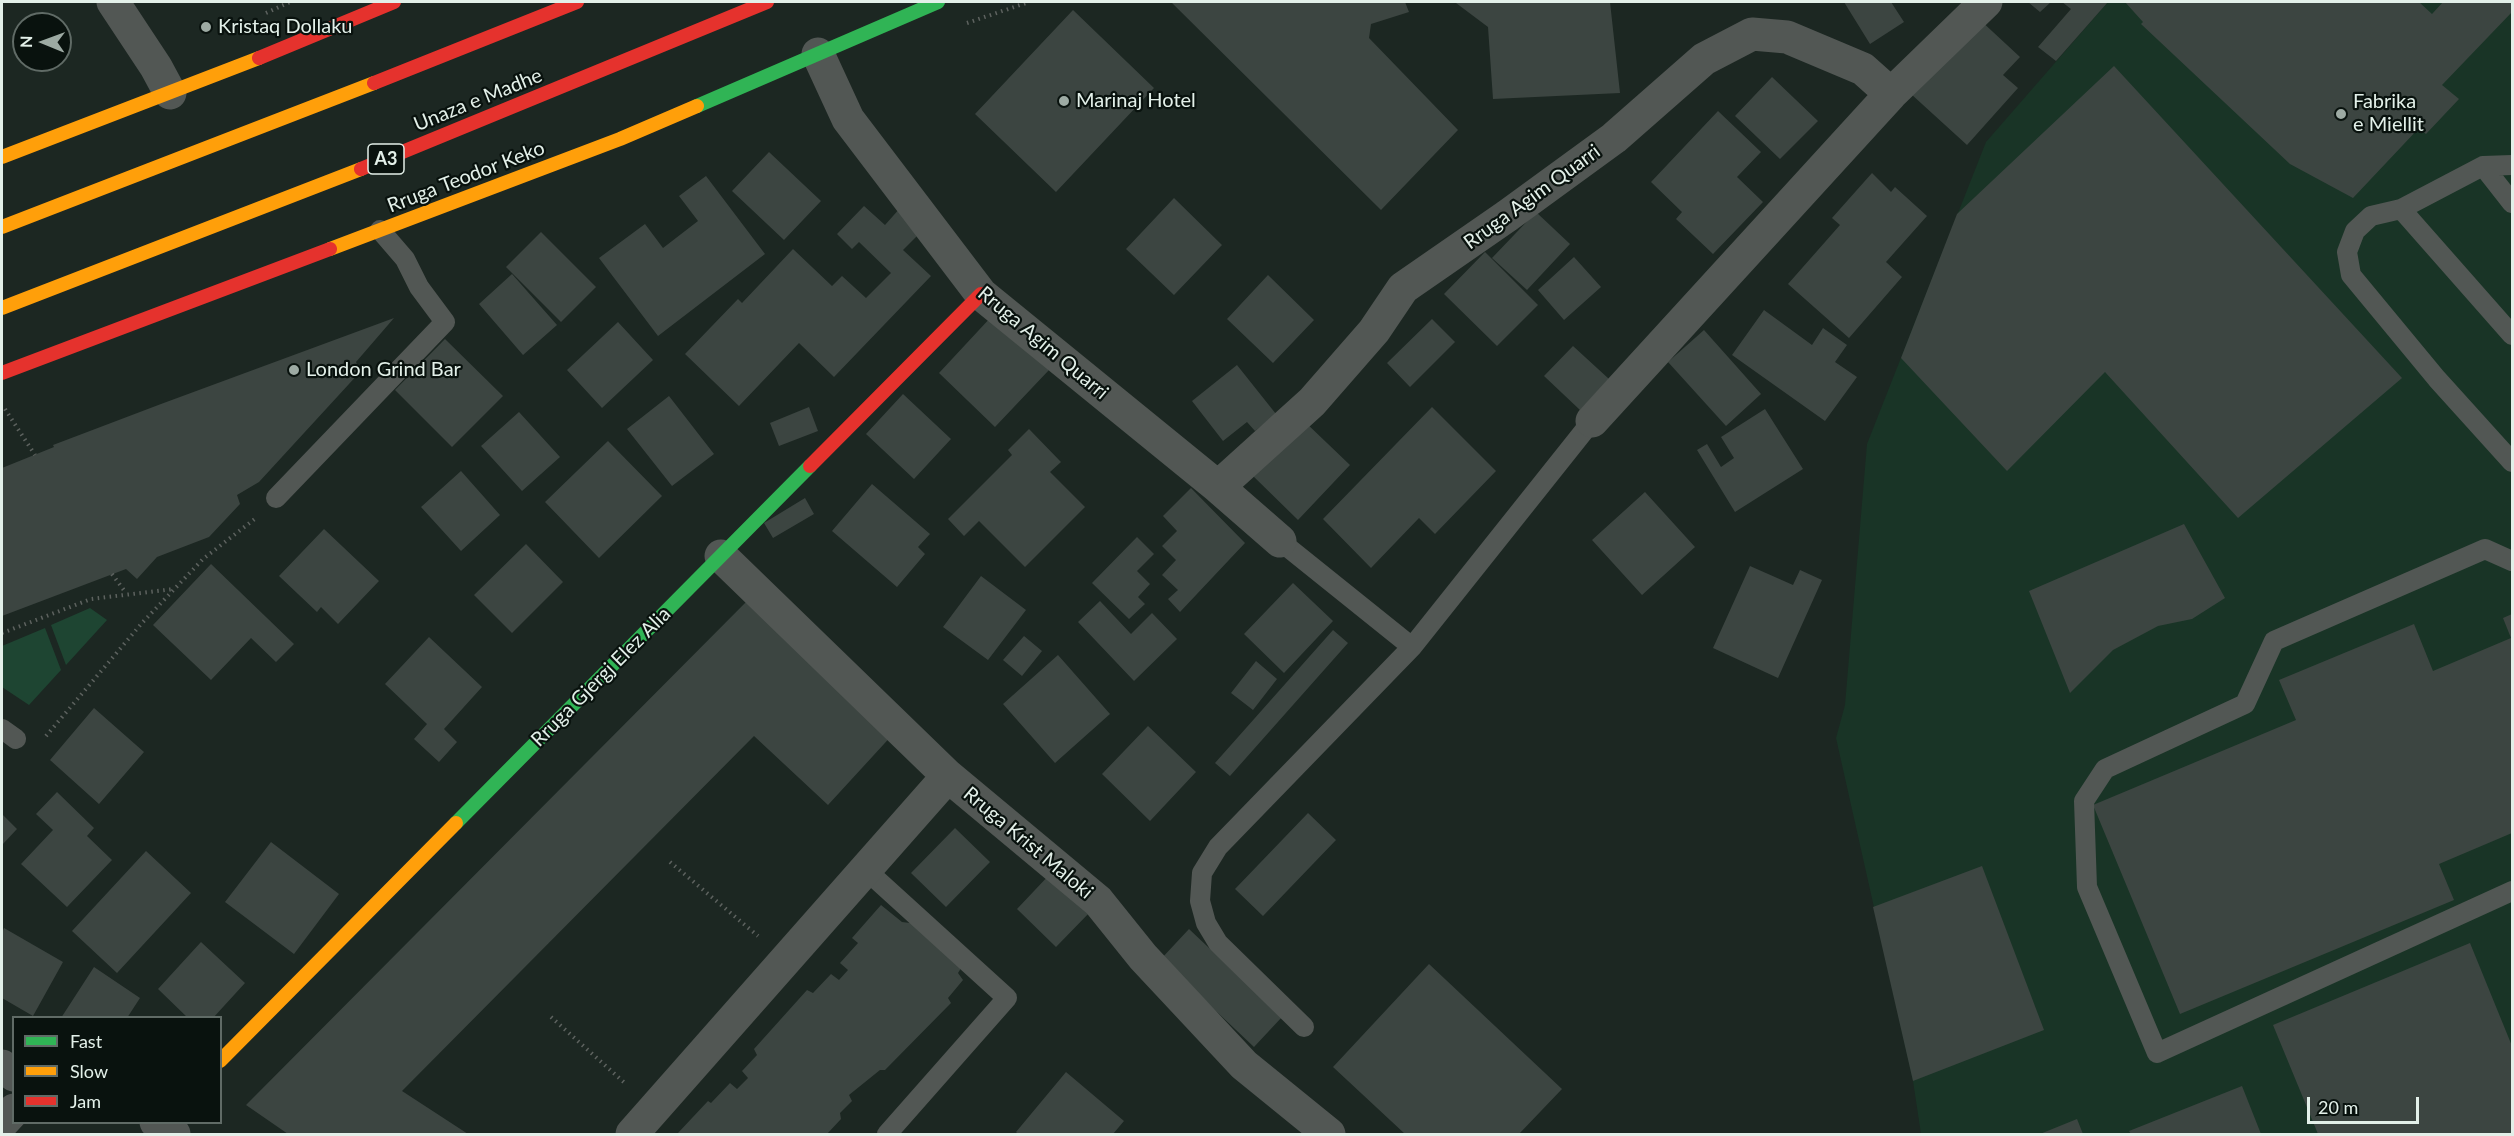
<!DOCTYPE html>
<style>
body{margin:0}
#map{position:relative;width:2514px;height:1136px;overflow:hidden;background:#1c2722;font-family:Lato,sans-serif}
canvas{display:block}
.frame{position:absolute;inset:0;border:3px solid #e3f0e9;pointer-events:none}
.legend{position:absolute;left:12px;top:1016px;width:210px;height:108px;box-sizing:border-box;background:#09120e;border:2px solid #606b66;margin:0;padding:8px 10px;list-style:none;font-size:18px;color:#e3f0e9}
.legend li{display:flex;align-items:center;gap:12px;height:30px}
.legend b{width:30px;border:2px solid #606b66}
.north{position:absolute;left:12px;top:12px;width:60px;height:60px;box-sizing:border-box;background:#09120e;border:2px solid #606b66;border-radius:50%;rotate:271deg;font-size:16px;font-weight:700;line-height:24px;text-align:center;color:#e3f0e9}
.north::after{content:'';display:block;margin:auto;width:21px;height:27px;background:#9daaa3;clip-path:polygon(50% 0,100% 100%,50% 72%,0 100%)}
.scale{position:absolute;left:2307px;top:1097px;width:112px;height:27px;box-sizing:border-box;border:3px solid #e3f0e9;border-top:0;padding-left:8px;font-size:18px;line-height:21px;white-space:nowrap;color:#e3f0e9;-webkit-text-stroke:4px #09120e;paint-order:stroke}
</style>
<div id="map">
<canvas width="2514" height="1136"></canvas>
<div class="frame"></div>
<ul class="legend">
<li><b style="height:8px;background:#30b455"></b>Fast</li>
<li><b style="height:8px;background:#ff9f0a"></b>Slow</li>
<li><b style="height:8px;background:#e5322d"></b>Jam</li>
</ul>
<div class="north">N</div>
<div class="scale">20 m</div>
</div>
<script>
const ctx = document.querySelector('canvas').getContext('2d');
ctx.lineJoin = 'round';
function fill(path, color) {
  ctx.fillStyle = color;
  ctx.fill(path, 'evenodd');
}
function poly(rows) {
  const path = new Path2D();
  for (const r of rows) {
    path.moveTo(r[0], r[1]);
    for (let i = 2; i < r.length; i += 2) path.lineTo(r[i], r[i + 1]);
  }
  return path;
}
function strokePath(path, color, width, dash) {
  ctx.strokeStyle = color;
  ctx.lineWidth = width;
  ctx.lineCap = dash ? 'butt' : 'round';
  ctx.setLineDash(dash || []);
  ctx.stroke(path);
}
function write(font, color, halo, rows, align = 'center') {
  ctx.font = font + ' Lato,sans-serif';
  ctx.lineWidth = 4.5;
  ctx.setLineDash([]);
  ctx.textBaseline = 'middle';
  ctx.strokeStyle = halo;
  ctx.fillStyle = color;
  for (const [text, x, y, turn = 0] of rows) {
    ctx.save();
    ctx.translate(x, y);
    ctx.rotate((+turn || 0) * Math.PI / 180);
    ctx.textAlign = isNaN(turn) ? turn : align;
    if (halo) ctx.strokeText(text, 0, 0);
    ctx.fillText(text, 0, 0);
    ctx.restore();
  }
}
fill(poly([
 [2108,2,2512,2,2512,1134,1921,1134,1913,1081,1836,738,1845,705,1867,444,1986,142]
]), '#193426');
fill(poly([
 [90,608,107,620,66,665,51,625],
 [45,628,61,670,29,705,2,687,2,646]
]), '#1e4532');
fill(poly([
 [1171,2,1405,2,1409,12,1371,24,1369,38,1458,130,1381,210],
 [1458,2,1610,2,1620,93,1493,99,1488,27,1456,3],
 [1844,2,1891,2,1904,22,1870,44],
 [2028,2,2051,2,2040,12],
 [2062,2,2108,2,2056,61,2038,47,2071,9],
 [2125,2,2419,2,2432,14,2443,2,2512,2,2512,12,2442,85,2459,99,2426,134,2419,128,2353,198,2290,164,2141,24,2143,22],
 [1073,10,1154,88,1056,192,975,114],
 [1979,19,2020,57,2003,75,2018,88,1967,145,1911,94],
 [2114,66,2402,378,2238,518,2105,372,2007,471,1901,358,1957,214],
 [1772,77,1818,121,1780,159,1735,116],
 [1718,111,1761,152,1737,177,1763,202,1713,254,1676,219,1682,212,1651,182],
 [769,152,821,201,784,240,732,191],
 [1872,173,1891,192,1895,187,1927,216,1886,262,1902,277,1849,338,1788,284,1840,225,1832,218],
 [706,176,765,254,658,336,599,258,645,224,663,248,698,221,679,196],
 [1174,198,1222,245,1174,295,1126,249],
 [864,206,885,225,901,207,924,229,903,250,931,276,834,377,799,343,739,406,685,354,738,299,742,303,793,249,832,286,842,276,866,298,891,273,859,242,852,249,837,234],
 [1536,212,1570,244,1527,290,1492,258],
 [541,232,596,287,561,322,506,267],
 [1485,252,1538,305,1497,346,1444,294],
 [1574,257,1601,287,1564,320,1538,290],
 [512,274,557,325,523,355,479,304],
 [1268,275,1314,320,1273,363,1227,319],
 [1764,310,1812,345,1823,328,1847,345,1835,362,1857,377,1825,421,1732,355],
 [992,316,1049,370,995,427,939,373],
 [394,318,356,362,360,372,259,482,237,495,240,504,209,537,157,557,137,579,126,569,2,616,2,468,54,447,53,445,161,404],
 [1432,319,1455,342,1410,387,1387,363],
 [618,322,653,360,602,408,567,370],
 [1704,330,1761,394,1726,426,1668,362],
 [445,339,503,396,452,447,395,390],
 [1573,346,1609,379,1580,410,1544,376],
 [1237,365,1276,414,1255,431,1247,422,1223,441,1192,401],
 [903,394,951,439,914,479,866,434],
 [669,396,714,454,672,486,627,429],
 [809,407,818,431,779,446,770,423],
 [1432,407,1496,471,1435,534,1419,518,1371,568,1323,519],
 [1765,409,1803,469,1735,512,1697,450,1707,444,1721,467,1734,458,1721,437],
 [519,412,560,457,522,491,481,446],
 [1304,421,1350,465,1298,520,1252,475],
 [1029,429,1061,462,1050,472,1085,507,1025,567,979,521,964,536,948,519,1012,455,1008,450],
 [608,441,662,496,599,558,545,502],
 [461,471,500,515,461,551,421,507],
 [872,484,930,534,918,547,925,554,897,587,832,531],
 [1191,488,1245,543,1180,612,1168,599,1178,590,1162,575,1176,560,1162,546,1177,531,1163,516],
 [1645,492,1695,547,1642,595,1592,540],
 [805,498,814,514,773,538,764,523],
 [2184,524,2225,598,2192,619,2158,626,2113,650,2070,693,2029,591],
 [324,529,379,581,338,624,321,607,317,612,279,576],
 [1137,537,1154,554,1137,571,1150,584,1138,597,1145,604,1129,619,1092,583],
 [526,544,563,582,512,633,474,595],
 [211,564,294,644,276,662,251,638,211,680,153,625],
 [1750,566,1793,585,1800,570,1822,580,1778,678,1713,648],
 [981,576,1026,610,988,660,943,627],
 [1293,583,1333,621,1284,673,1244,634],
 [751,597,895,732,828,805,754,736,402,1091,468,1134,288,1134,246,1105],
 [1100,601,1131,634,1152,613,1177,639,1134,681,1078,622],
 [2512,614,2512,833,2439,864,2454,900,2180,1014,2093,805,2296,720,2279,680,2414,624,2433,671,2511,638,2503,618],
 [1333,630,1348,643,1230,776,1215,763],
 [1024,636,1042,651,1022,676,1003,660],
 [429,637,482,687,444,729,457,742,439,762,414,739,427,724,385,684],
 [1058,655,1110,714,1055,763,1003,704],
 [1256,661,1277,679,1253,710,1231,693],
 [94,708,144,752,99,804,50,760],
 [1148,726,1196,772,1150,821,1102,774],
 [57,792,94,828,87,836,112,860,67,907,21,864,53,830,36,814],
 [1308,813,1336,840,1263,916,1235,889],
 [2,814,17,829,2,845],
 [955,828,990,862,946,907,911,873],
 [271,842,339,894,294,954,225,902],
 [146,851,191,893,117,973,72,931],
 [1982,866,2044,1030,1913,1081,1873,907],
 [1051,873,1091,911,1056,947,1017,909],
 [881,905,902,922,918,924,963,965,958,973,963,980,948,998,951,1003,885,1070,880,1070,849,1095,852,1101,840,1113,841,1119,827,1134,677,1134,708,1101,711,1103,730,1083,737,1089,748,1078,742,1071,757,1055,754,1049,807,990,813,993,831,974,839,980,848,970,840,963,858,943,852,938],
 [4,928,63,962,33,1016,2,998,2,933],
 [1189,929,1282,1017,1254,1047,1161,959],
 [201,942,245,983,213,1018,188,1018,158,989],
 [2470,943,2512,1046,2512,1134,2318,1134,2273,1025],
 [1429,964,1562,1089,1519,1134,1405,1134,1333,1067],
 [94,967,140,998,127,1018,61,1018],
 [1066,1072,1124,1121,1113,1134,1018,1134,1016,1132],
 [2242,1086,2261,1134,2131,1134,2129,1131],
 [2077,1119,2083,1134,2040,1134]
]), '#3c4541');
strokePath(poly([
 [266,13,290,2],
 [967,23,1029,2],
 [5,409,35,455],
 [112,574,126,593],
 [2,633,91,599,174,589],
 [46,736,142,623,203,559,256,518],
 [670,862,758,936],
 [551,1017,627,1085]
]), '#5d625f', 4, [1.5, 4.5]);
strokePath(poly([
 [2512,165,2483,166,2401,209,2371,216,2355,231,2347,252,2351,275,2437,379,2512,462],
 [2483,166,2512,203],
 [2401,209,2512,335],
 [276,498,445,322,419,287,405,259,380,230],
 [1280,541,1412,647],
 [2512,561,2485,549,2274,641,2245,704,2105,769,2084,801,2087,887,2157,1053,2512,891],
 [2,729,16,739],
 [865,869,1007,998,887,1134],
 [1304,1027,1218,943,1206,923,1200,901,1202,873,1218,847,1412,647,1592,421]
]), '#525754', 20);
strokePath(poly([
 [113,2,156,67,170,93],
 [818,54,848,119,981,294,1218,487,1280,541],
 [1592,421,1891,94,1986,2],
 [1218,487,1312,402,1374,331,1403,288,1507,216,1614,138,1704,59,1752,34,1787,37,1863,69,1891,94],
 [721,556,948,776,1098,901,1143,957,1244,1065,1329,1134],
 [2,1066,14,1075],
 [156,1122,174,1134],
 [2,1123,14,1110],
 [632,1134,948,776]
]), '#525754', 33);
strokePath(poly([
 [697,106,938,2],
 [456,823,810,466]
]), '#30b455', 14);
strokePath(poly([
 [2,157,259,58],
 [2,227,374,83],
 [330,249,620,139,697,106],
 [2,308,361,169],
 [220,1061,456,823]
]), '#ff9f0a', 14);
strokePath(poly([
 [259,58,394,2],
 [374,83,577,2],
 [361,169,767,2],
 [2,373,330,249],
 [810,466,981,294]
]), '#e5322d', 14);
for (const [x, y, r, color] of [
 [206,27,6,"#9daaa3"],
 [1064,101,6,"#9daaa3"],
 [2341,114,6,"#9daaa3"],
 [294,370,6,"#9daaa3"]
]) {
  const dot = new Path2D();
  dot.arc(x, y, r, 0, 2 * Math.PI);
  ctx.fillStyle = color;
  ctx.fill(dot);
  strokePath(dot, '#09120e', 2);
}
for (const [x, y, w] of [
 [386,159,36]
]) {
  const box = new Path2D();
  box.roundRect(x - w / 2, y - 15, w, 30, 4.5);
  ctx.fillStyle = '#09120e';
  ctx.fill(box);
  strokePath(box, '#e3f0e9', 1.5);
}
write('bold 18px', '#e3f0e9', null, [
 ["A3",386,159]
]);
write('20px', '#e3f0e9', '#09120e', [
 ["Kristaq Dollaku",218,27],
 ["Marinaj Hotel",1076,101],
 ["Fabrika",2353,102],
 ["e Miellit",2353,125],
 ["London Grind Bar",306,370]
], 'left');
write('20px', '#e3f0e9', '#09120e', [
 ["Unaza e Madhe",478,100,-22],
 ["Rruga Teodor Keko",466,177,-21],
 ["Rruga Agim Quarri",1532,197,-36],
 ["Rruga Agim Quarri",1043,343,40],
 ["Rruga Gjergj Elez Alia",601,677,-45],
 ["Rruga Krist Maloki",1028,843,40]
]);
</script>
